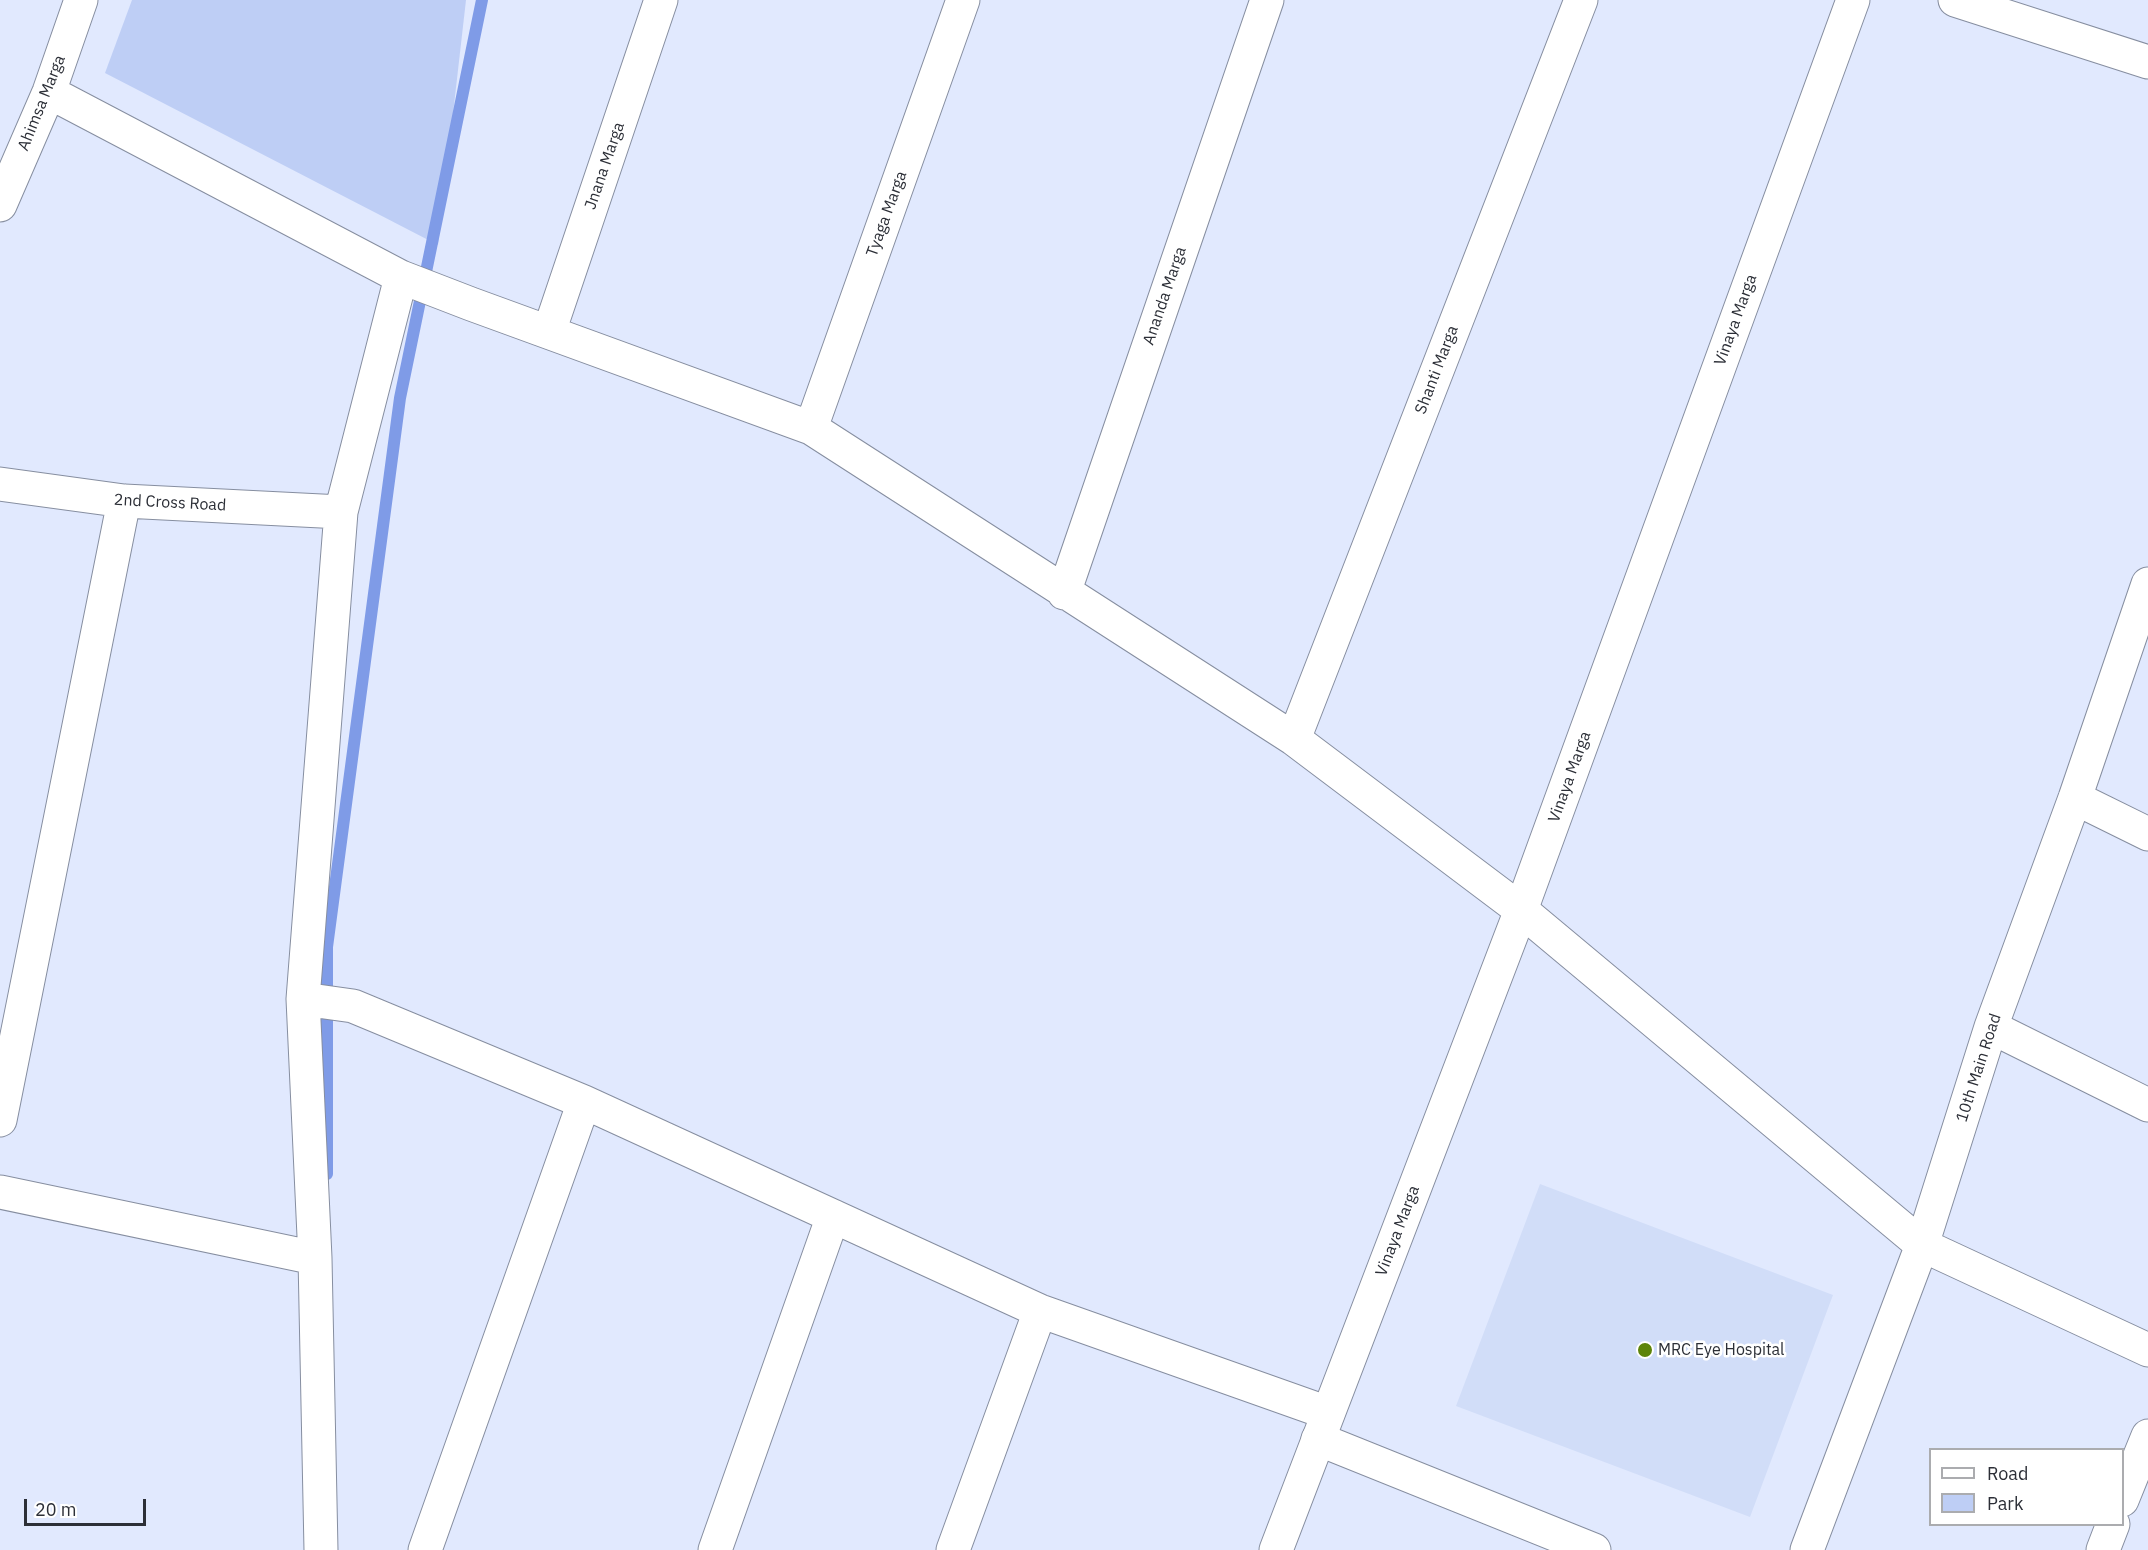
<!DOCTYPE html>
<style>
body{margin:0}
#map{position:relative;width:2148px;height:1550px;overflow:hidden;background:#e1e9fe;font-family:"IBM Plex Sans",sans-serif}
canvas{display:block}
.legend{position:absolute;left:1929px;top:1448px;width:195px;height:78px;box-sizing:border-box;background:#fff;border:2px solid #abacaf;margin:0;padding:8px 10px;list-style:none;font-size:18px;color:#2c2f37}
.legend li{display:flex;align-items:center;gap:12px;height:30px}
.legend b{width:30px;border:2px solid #abacaf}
.scale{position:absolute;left:24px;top:1499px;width:122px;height:27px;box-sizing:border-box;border:3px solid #2c2f37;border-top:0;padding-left:8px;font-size:18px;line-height:21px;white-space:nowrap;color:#2c2f37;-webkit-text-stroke:4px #fff;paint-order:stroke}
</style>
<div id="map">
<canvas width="2148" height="1550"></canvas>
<ul class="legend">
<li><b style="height:8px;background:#fff"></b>Road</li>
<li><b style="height:16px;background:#becef5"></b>Park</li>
</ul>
<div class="scale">20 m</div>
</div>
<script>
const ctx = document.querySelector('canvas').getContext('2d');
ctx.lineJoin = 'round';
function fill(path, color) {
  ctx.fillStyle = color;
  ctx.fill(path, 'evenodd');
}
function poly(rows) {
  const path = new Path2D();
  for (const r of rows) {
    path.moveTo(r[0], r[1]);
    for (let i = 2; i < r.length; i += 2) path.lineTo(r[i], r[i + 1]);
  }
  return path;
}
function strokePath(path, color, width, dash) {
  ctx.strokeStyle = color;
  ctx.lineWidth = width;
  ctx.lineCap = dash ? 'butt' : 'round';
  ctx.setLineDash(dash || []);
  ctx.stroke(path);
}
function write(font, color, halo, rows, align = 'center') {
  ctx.font = font + ' "IBM Plex Sans",sans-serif';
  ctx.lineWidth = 5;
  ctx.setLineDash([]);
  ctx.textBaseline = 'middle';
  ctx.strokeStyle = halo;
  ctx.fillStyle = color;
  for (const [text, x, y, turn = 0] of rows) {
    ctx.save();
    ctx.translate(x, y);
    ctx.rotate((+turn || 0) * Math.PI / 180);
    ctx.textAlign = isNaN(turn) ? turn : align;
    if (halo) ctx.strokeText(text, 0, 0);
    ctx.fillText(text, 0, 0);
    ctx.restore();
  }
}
fill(poly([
 [1540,1184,1833,1295,1750,1517,1456,1406]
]), '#d1ddf8');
fill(poly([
 [132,0,466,0,438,245,105,73]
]), '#becef5');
strokePath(poly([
 [327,1174,327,947,400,398,482,0]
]), '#7f9be7', 12);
const street = poly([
 [1955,0,2148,62],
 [49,92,401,277,341,512,303,999,315,1258,321,1550],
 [0,205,49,92,81,0],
 [401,277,471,304,811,428,1294,739,1521,910,1922,1245,2148,1350],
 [549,332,661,0],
 [811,428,963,0],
 [0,484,124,501,341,512],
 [1064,593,1267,0],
 [1294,739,1581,0],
 [2075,798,2148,834],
 [303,999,353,1006,584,1102,1040,1311,1328,1413],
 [1991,1027,2148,1105],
 [0,1120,124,501],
 [0,1192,315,1258],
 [1318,1439,1594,1550],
 [2122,1500,2148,1436],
 [425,1550,584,1102],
 [715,1550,833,1216],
 [953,1550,1040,1311],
 [1807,1550,1922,1245,1991,1027,2075,798,2148,584],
 [2103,1550,2113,1524]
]);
const secondary = poly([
 [1276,1550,1521,910,1853,0]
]);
strokePath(street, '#868ea0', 35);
strokePath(secondary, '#868ea0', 35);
strokePath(street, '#fff', 33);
strokePath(secondary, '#fff', 33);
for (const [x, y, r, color] of [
 [1645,1350,8,"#5d8409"]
]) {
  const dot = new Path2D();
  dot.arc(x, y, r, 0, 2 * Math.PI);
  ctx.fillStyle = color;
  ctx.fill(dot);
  strokePath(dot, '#fff', 2);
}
write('16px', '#2c2f37', '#fff', [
 ["Ahimsa Marga",42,103,-68],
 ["Jnana Marga",605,166,-71],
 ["Tyaga Marga",887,214,-70],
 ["Ananda Marga",1165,296,-71],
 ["Vinaya Marga",1736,320,-70],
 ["Shanti Marga",1437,370,-69],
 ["2nd Cross Road",170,503,3],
 ["Vinaya Marga",1570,777,-70],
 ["10th Main Road",1979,1068,-72],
 ["Vinaya Marga",1398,1231,-69]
]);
write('16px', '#2c2f37', '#fff', [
 ["MRC Eye Hospital",1658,1350]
], 'left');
</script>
